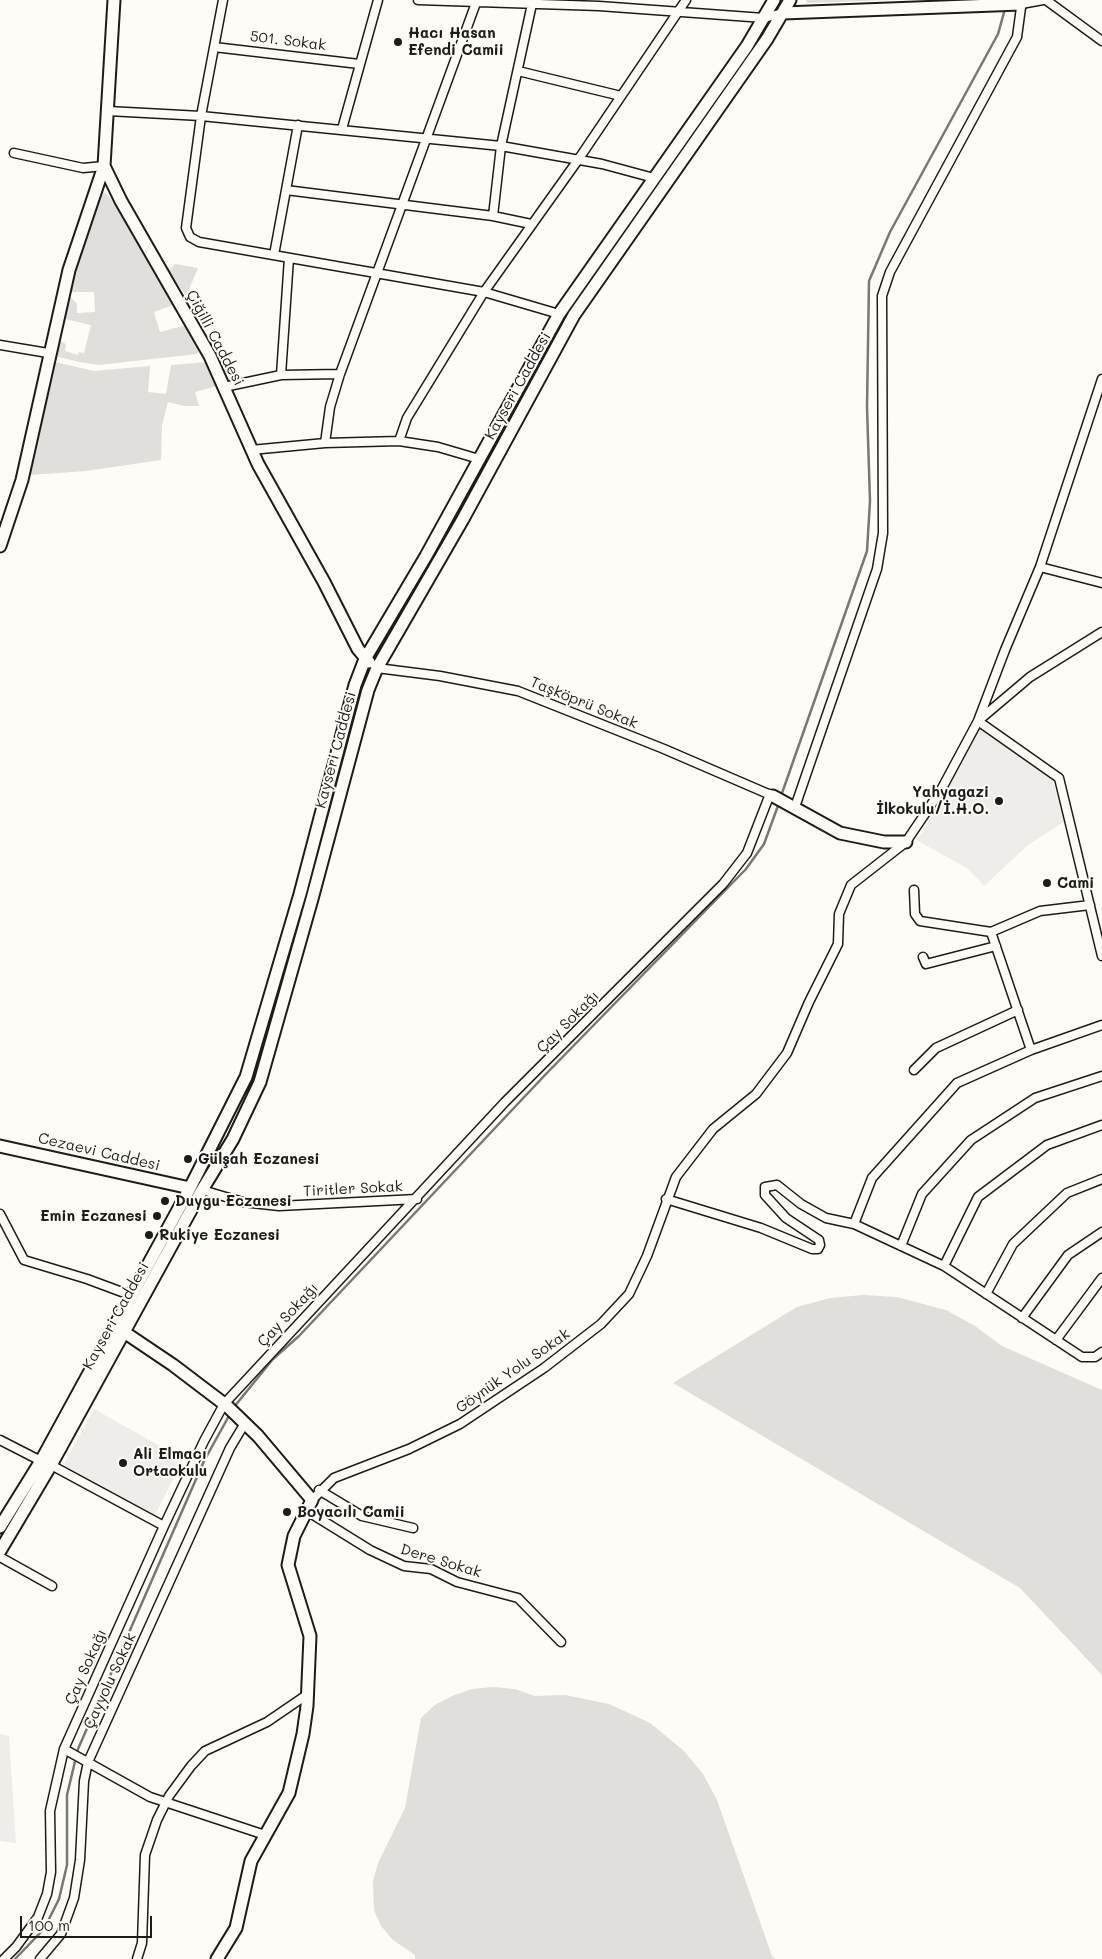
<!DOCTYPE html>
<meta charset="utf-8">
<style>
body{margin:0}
#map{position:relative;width:1102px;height:1959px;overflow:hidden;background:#fdfcf7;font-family:Mali,sans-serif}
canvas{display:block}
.scale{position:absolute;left:20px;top:1916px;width:132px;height:22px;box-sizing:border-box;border:2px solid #1c1c1c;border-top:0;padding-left:6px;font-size:15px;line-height:18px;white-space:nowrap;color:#1c1c1c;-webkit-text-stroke:4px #fdfcf7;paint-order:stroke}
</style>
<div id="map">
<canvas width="1102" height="1959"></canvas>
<div class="scale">100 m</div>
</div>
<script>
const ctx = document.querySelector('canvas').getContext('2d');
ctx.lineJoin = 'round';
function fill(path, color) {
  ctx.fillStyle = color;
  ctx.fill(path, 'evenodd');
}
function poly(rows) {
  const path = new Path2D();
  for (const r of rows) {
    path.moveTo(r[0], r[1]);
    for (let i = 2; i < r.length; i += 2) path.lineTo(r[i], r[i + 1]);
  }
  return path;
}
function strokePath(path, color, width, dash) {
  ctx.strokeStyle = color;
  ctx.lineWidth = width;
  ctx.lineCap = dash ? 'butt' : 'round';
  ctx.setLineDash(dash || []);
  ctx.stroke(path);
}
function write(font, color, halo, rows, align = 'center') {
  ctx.font = font + ' Mali,sans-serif';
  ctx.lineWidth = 4;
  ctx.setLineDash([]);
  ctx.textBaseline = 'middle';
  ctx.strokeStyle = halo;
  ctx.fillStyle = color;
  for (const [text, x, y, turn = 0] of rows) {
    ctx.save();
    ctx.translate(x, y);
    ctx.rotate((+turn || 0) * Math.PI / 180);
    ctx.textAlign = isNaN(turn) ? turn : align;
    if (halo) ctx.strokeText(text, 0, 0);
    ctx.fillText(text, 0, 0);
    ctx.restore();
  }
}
fill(poly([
 [978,731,990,731,1053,781,1064,822,1028,845,984,886,967,868,916,840,923,832],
 [94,1409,183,1459,155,1515,62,1467],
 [0,1734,9,1736,16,1843,0,1841]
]), '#eeede9');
fill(poly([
 [806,0,892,0,807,3],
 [103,192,111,198,176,304,154,312,160,332,187,325,200,347,197,354,99,365,79,362,55,356,55,339,66,344,65,351,78,355,79,352,84,353,91,325,61,318,68,294,77,304,77,313,95,312,94,292,69,292],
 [175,264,198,268,186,296,169,271],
 [51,361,94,371,150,366,148,392,166,394,171,365,208,362,217,386,195,392,199,406,184,406,168,402,162,425,161,460,86,471,30,475],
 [863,1295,897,1297,946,1310,975,1326,1002,1346,1102,1390,1102,1675,1020,1588,673,1383,797,1307,830,1298],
 [493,1687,515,1689,535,1696,565,1695,609,1704,650,1723,684,1751,703,1774,717,1800,772,1956,776,1959,415,1959,415,1955,393,1940,381,1926,374,1910,373,1881,378,1863,405,1808,421,1718,435,1705,452,1696,472,1689]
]), '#e0dfdb');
strokePath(poly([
 [781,796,867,551,870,501,867,407,869,281,890,232,998,34,1005,9],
 [234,1407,273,1359,299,1336,545,1075,746,869,764,844,779,803],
 [15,1959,44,1929,59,1899,67,1865,67,1795,78,1749,204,1461,230,1414]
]), '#797876', 2.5);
const street = poly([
 [223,0,201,116,186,228,190,237,199,242,484,292,559,314],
 [418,0,599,6,764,18,783,13],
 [1046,0,1102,41],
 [1021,4,1043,0],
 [214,47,359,64],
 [518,71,621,96],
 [108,111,201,116,501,146,602,164,654,178],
 [342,129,378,0],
 [14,153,83,168,104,166],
 [286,190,493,216,531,224],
 [493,216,501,146,532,4],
 [274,255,298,125],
 [0,345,48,353],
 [281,375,289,258],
 [224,387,281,375,340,374],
 [399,441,407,418,484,292,578,160,686,0],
 [325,443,330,407,340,374,477,0],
 [251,450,325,443,399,441,438,447,479,459],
 [1040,567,1102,583],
 [1102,632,1030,677,978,721,1059,778,1102,956],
 [377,668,440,676,518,691,664,749,773,796],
 [795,807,877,569,883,533,882,296,890,272,1017,37,1022,0],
 [914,890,915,914,920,921,991,932],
 [923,957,926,964,996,946],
 [1031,1050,991,932,1040,911,1090,905],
 [914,1070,936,1048,1018,1010],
 [202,1190,243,1202,279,1206,417,1199],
 [666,1199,761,1228,812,1249,818,1249,820,1245,819,1240,786,1218,765,1195,765,1187,777,1185,801,1204,826,1218,854,1224,944,1266,1082,1357,1095,1357,1102,1352],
 [0,1214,24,1260,87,1279,130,1295],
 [854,1224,872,1178,957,1083,1031,1050,1102,1025],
 [901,1246,922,1194,971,1140,1035,1098,1102,1076],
 [944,1266,978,1197,1047,1145,1102,1125],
 [986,1294,1013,1244,1067,1193,1102,1179],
 [1022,1318,1068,1255,1102,1232],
 [1056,1340,1102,1278],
 [0,1440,41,1461],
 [51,1465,164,1526],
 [319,1490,362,1516,413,1528],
 [312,1500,334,1478,409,1449,460,1424,544,1368,601,1324,629,1294,647,1256,676,1177,713,1129,756,1094,787,1053,809,1002,838,944,839,914,851,885,906,842,941,790,978,721,1005,650,1040,567,1102,379],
 [307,1511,370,1550,404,1566,431,1569,457,1582,518,1598,561,1642],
 [0,1557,52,1586],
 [64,1749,150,1797,265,1835],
 [4,1959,16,1947,38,1917,47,1894,51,1872,50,1811,64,1749,164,1526,204,1441,224,1404,505,1102,723,884,747,853,770,794],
 [40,1959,61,1934,74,1898,80,1860,84,1781,88,1762,230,1448,245,1423],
 [137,1959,142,1943,145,1855,157,1820,169,1796,191,1766,205,1751,267,1722,308,1694]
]);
const secondary = poly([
 [114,0,104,166,121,201,210,356,258,464,324,582,358,649,369,662],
 [783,13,1021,4],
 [0,546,22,480,69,270,104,166],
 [773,796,840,833,884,842,906,842],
 [0,1146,190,1188],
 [124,1332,173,1365,227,1406,258,1436,312,1500,294,1536,288,1565,310,1636,307,1706,303,1734,289,1793,251,1861,236,1928,217,1959],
 [0,1527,41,1461,190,1188,246,1077,300,894,355,685,365,659,426,556,559,314,747,46,774,0],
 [0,1551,51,1465,202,1190,233,1139,260,1082,312,899,368,690,377,668,463,519,574,315,767,39,790,0]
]);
strokePath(street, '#1c1c1c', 11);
strokePath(secondary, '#1c1c1c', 15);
strokePath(street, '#fdfcf7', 8);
strokePath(secondary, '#fdfcf7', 11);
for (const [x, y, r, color] of [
 [398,42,5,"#1c1c1c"],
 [999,801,5,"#1c1c1c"],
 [1047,883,5,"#1c1c1c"],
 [188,1159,5,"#1c1c1c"],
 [165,1201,5,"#1c1c1c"],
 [157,1216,5,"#1c1c1c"],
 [149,1235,5,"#1c1c1c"],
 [123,1463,5,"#1c1c1c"],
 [287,1512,5,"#1c1c1c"]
]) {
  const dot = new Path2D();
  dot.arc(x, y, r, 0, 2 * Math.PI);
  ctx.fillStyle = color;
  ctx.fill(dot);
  strokePath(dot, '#fdfcf7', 2);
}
write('bold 15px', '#1c1c1c', '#fdfcf7', [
 ["Hacı Hasan",408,33],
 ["Efendi Camii",408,50],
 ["Yahyagazi",989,792,"right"],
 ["İlkokulu/İ.H.O.",989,809,"right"],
 ["Cami",1057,883],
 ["Gülşah Eczanesi",198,1159],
 ["Duygu Eczanesi",175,1201],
 ["Emin Eczanesi",147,1216,"right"],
 ["Rukiye Eczanesi",159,1235],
 ["Ali Elmacı",133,1454],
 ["Ortaokulu",133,1471],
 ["Boyacılı Camii",297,1512]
], 'left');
write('15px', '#1c1c1c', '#fdfcf7', [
 ["501. Sokak",288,41,7],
 ["Çiğilli Caddesi",215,338,62],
 ["Kayseri Caddesi",518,386,-61],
 ["Taşköprü Sokak",584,703,22],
 ["Kayseri Caddesi",336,750,-75],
 ["Çay Sokağı",568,1022,-45],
 ["Cezaevi Caddesi",99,1152,13],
 ["Tiritler Sokak",353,1189,-3],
 ["Çay Sokağı",288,1315,-47],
 ["Kayseri Caddesi",116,1316,-61],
 ["Göynük Yolu Sokak",513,1371,-35],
 ["Dere Sokak",441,1561,17],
 ["Çay Sokağı",86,1667,-66],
 ["Çayyolu Sokak",110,1681,-65]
]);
</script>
